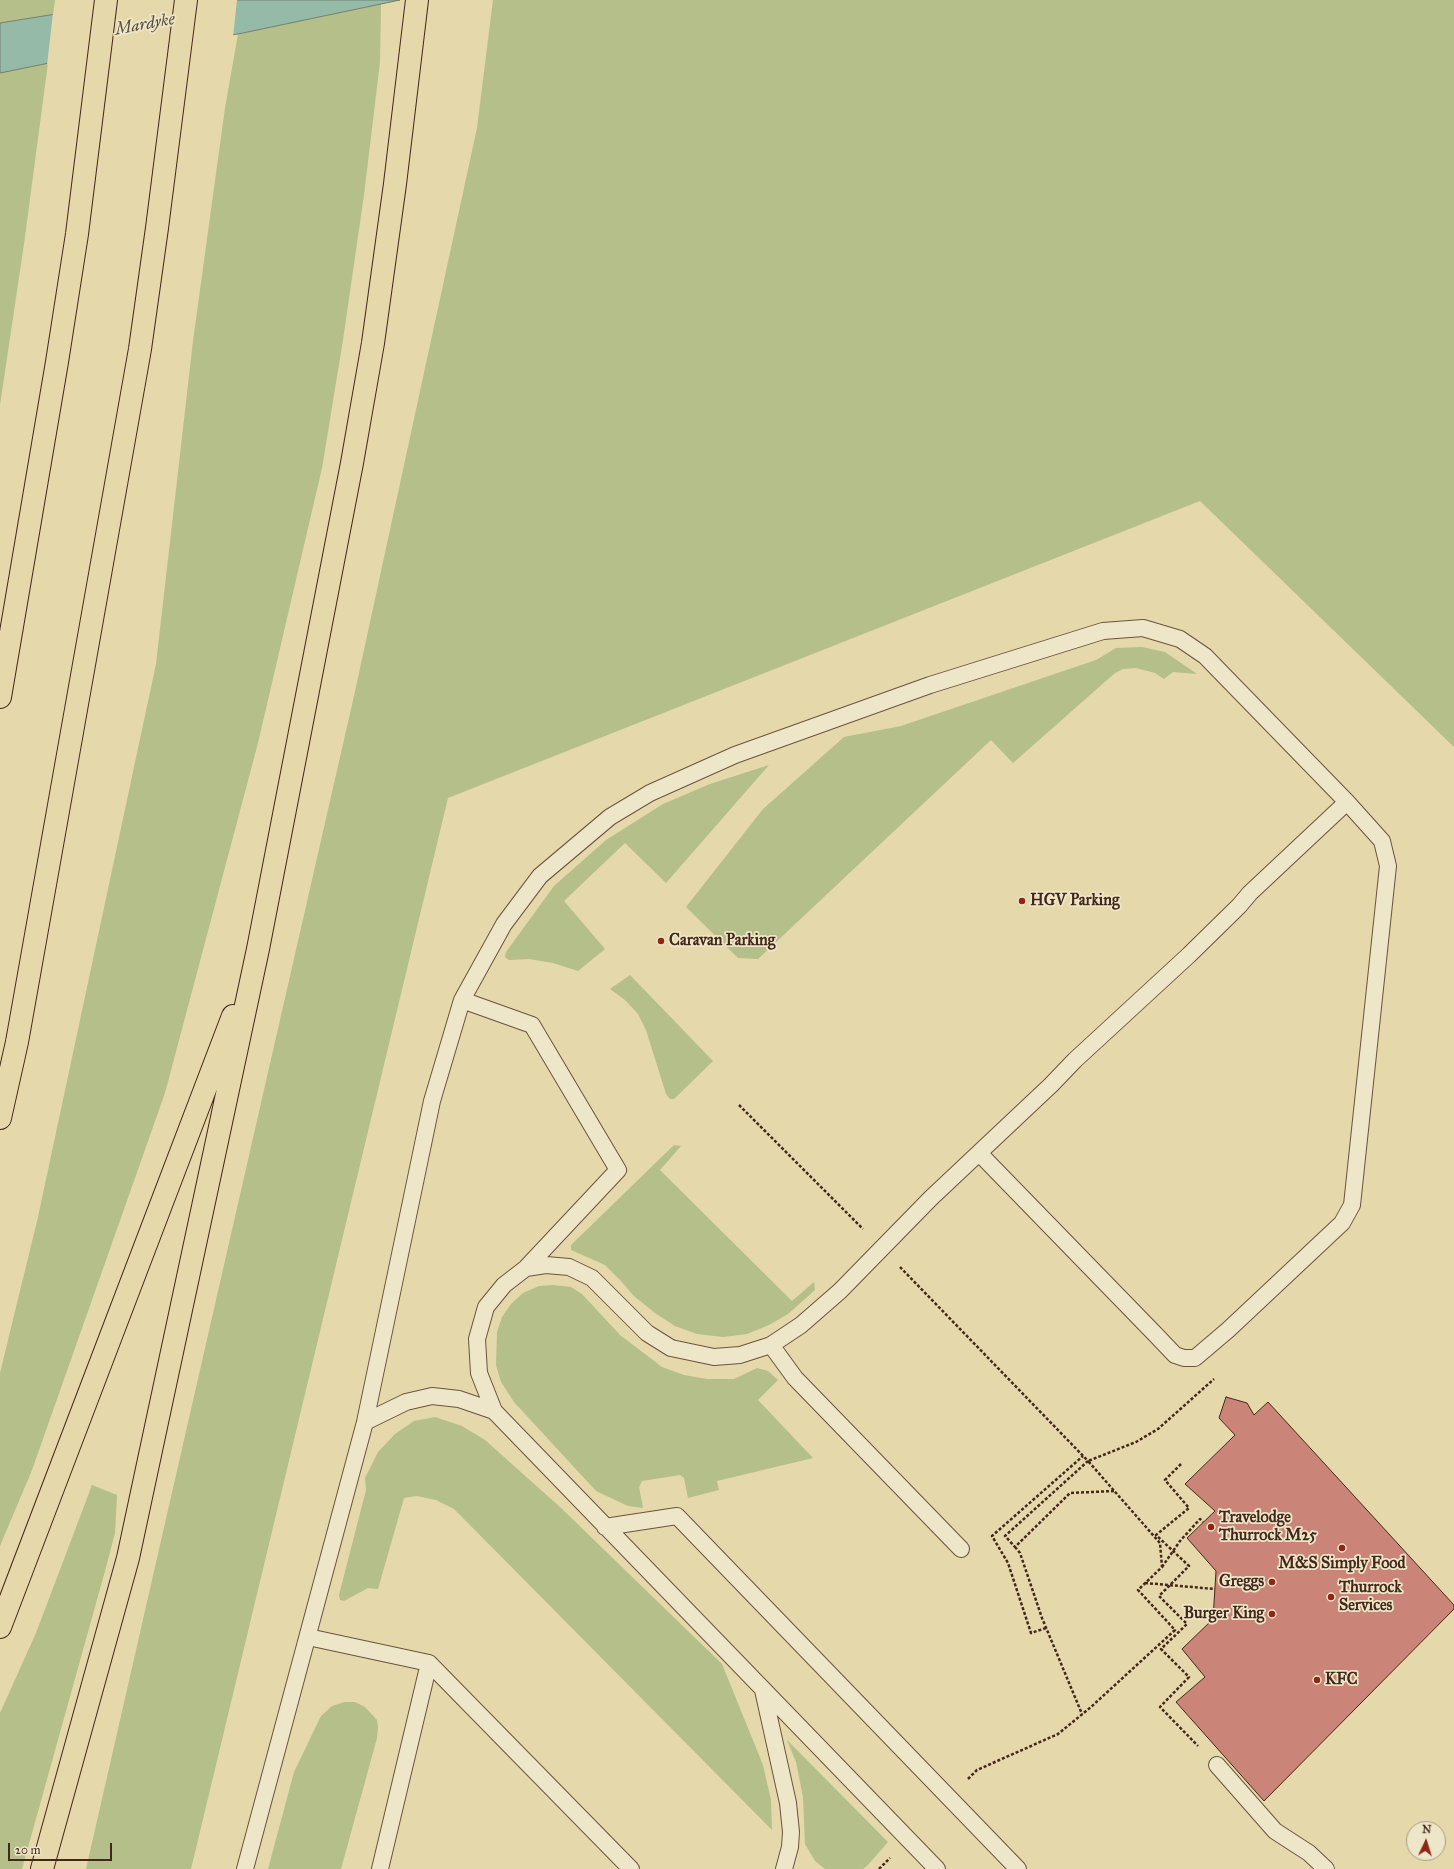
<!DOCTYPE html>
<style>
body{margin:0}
#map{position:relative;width:1454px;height:1869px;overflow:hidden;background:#e5d8aa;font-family:"IM FELL Great Primer",serif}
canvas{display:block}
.north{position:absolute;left:1406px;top:1821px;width:40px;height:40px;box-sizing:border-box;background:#eee6c8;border:1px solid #aa9a83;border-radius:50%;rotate:4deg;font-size:11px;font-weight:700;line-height:16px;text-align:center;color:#44271b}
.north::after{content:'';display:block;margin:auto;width:14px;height:18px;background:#8f2418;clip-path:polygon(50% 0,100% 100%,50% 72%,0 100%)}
.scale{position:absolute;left:8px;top:1843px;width:104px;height:18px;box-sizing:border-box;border:2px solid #44271b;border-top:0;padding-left:5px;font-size:12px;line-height:14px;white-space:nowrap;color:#44271b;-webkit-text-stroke:3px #eee6c8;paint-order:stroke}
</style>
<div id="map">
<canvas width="1454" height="1869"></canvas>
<div class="north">N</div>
<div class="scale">20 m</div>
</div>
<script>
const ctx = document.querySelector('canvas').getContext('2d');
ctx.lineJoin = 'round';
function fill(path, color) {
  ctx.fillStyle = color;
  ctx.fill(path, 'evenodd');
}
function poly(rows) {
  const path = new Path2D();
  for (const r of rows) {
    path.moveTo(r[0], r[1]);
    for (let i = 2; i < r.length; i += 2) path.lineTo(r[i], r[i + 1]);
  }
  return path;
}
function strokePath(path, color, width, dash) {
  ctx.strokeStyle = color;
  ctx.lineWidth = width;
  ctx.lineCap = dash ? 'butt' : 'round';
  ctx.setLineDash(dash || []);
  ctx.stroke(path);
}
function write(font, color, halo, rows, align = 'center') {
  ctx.font = font + ' "IM FELL Great Primer",serif';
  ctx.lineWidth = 3.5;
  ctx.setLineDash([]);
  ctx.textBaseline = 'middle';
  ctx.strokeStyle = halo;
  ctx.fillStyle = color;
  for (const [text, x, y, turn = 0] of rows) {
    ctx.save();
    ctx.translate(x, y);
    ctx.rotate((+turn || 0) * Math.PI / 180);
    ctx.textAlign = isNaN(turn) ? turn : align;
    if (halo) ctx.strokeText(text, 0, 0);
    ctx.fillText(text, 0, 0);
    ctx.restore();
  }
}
fill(poly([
 [0,0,55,0,53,15,0,23],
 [493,0,1454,0,1454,747,1200,501,448,798,191,1869,86,1869,354,696,477,128],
 [381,4,380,62,364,195,343,340,322,468,258,743,165,1093,32,1470,0,1546,0,1373,38,1217,156,664,193,341,225,108,238,34],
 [48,63,24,244,0,405,0,73],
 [1142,647,1165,652,1197,674,1173,672,1164,679,1155,673,1136,668,1123,669,1115,673,1013,763,991,740,758,959,738,958,686,907,763,809,844,737,901,726,1096,660,1116,648],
 [769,765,666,883,625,843,564,901,605,949,578,971,553,963,529,959,509,960,505,957,506,952,554,886,606,840,663,804,710,784],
 [630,975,713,1061,674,1099,670,1099,666,1094,646,1030,638,1014,625,1000,610,989],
 [674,1145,681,1146,660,1170,792,1301,814,1282,815,1290,788,1314,769,1325,747,1334,723,1337,697,1334,675,1326,655,1313,634,1296,620,1280,605,1265,571,1250,571,1245],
 [553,1285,571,1287,582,1294,620,1335,662,1367,684,1375,707,1379,734,1379,757,1368,768,1371,778,1380,758,1400,813,1458,717,1481,719,1490,688,1498,684,1478,680,1475,642,1481,639,1487,643,1508,628,1506,596,1491,514,1402,501,1382,496,1365,497,1332,502,1317,511,1304,523,1293,539,1286],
 [435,1417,462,1426,485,1440,560,1507,722,1664,763,1765,771,1800,772,1830,454,1509,436,1500,417,1496,404,1498,378,1589,368,1588,344,1601,340,1600,339,1595,366,1490,365,1478,378,1452,395,1434,414,1421],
 [92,1485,117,1495,115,1533,105,1571,22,1869,0,1869,0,1713,36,1633],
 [345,1702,355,1702,365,1707,377,1720,378,1727,377,1738,341,1869,268,1869,294,1772,321,1716,332,1706],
 [787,1740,888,1842,867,1866,863,1869,825,1869,815,1861,805,1844,803,1797,796,1762]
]), '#b4bf89');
const water = poly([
 [143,0,400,0,238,34,49,63,0,73,0,23,143,0]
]);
fill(water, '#96baa8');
strokePath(water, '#757f70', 1);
fill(poly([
 [131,0,237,0,233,37,47,65,53,13]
]), '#e5d8aa');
const building = poly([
 [1226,1397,1247,1403,1254,1415,1268,1402,1454,1605,1454,1609,1264,1801,1176,1702,1205,1677,1182,1649,1213,1619,1216,1571,1187,1538,1215,1511,1185,1484,1235,1435,1219,1418,1226,1397]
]);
fill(building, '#cb8578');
strokePath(building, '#44271b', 1);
const service = poly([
 [462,1000,532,1025,618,1170,526,1268,504,1285,486,1307,477,1339,479,1373,494,1411,937,1869],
 [526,1268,546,1265,569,1267,592,1278,647,1333,671,1348,714,1357,740,1355,771,1345,801,1325,840,1291,931,1198,1051,1085,1075,1060,1189,955,1239,906,1250,893,1347,802],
 [771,1345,795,1378,961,1549],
 [365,1422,406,1402,432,1396,459,1399,494,1411],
 [605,1527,677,1516,1018,1869],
 [308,1637,429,1663,631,1869],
 [763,1690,788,1803,791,1832,790,1847,784,1869],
 [1217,1765,1275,1831,1309,1853,1326,1869],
 [245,1869,365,1422,432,1101,462,1000,504,924,540,876,610,817,650,793,735,755,930,685,1103,631,1143,628,1180,639,1205,656,1347,802,1382,841,1388,866,1352,1205,1342,1223,1228,1330,1195,1358,1184,1358,1175,1355,1155,1334,979,1153],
 [380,1869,429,1663]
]);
const trunk = poly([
 [0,1118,17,1042,140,349,157,228,186,0],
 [0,1627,233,1016],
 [42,1869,128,1558,258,949,352,463,373,343,395,184,417,0]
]);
const motorway = poly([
 [0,697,57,362,77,234,106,0]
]);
strokePath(service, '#6c533f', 18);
strokePath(trunk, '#44271b', 24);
strokePath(motorway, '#44271b', 24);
strokePath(poly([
 [739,1105,863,1229],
 [900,1267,1088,1461,1005,1536,1015,1547,1070,1493,1114,1491],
 [1181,1464,1165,1480,1189,1508,1156,1535,1189,1566,1159,1596,1187,1624,1161,1649,1189,1677,1160,1707,1198,1746],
 [1015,1547,1020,1553,1042,1618,1082,1714],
 [1046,1628,1031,1633,1008,1563,992,1536,1083,1456],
 [968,1779,977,1770,1058,1734,1091,1707,1175,1630,1138,1590,1162,1567,1160,1543,1088,1461,1136,1442,1158,1429,1214,1379],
 [879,1869,890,1858]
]), '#44271b', 2.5, [3, 2]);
strokePath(service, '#eee6c8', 16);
strokePath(trunk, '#e5d8aa', 22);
strokePath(motorway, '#e5d8aa', 22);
strokePath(poly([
 [1162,1567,1180,1541,1200,1519,1203,1522],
 [1145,1583,1215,1589]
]), '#44271b', 2.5, [3, 2]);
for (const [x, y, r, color] of [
 [1022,901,4,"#8f2418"],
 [661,941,4,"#8f2418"],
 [1211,1527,4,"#8f2418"],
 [1342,1548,4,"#8f2418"],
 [1272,1582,4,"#8f2418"],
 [1331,1597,4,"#8f2418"],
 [1272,1614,4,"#8f2418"],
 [1317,1680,4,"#8f2418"]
]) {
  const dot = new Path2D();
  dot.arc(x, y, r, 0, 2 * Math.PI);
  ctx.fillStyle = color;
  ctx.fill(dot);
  strokePath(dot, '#eee6c8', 1.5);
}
write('bold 16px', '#44271b', '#eee6c8', [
 ["HGV Parking",1030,901],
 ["Caravan Parking",669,941],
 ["Travelodge",1219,1518],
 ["Thurrock M25",1219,1536],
 ["M&S Simply Food",1342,1564,"center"],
 ["Greggs",1264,1582,"right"],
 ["Thurrock",1339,1588],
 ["Services",1339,1606],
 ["Burger King",1264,1614,"right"],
 ["KFC",1325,1680]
], 'left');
write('italic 17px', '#584c3e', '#eee6c8', [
 ["Mardyke",145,25,-10]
]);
</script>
